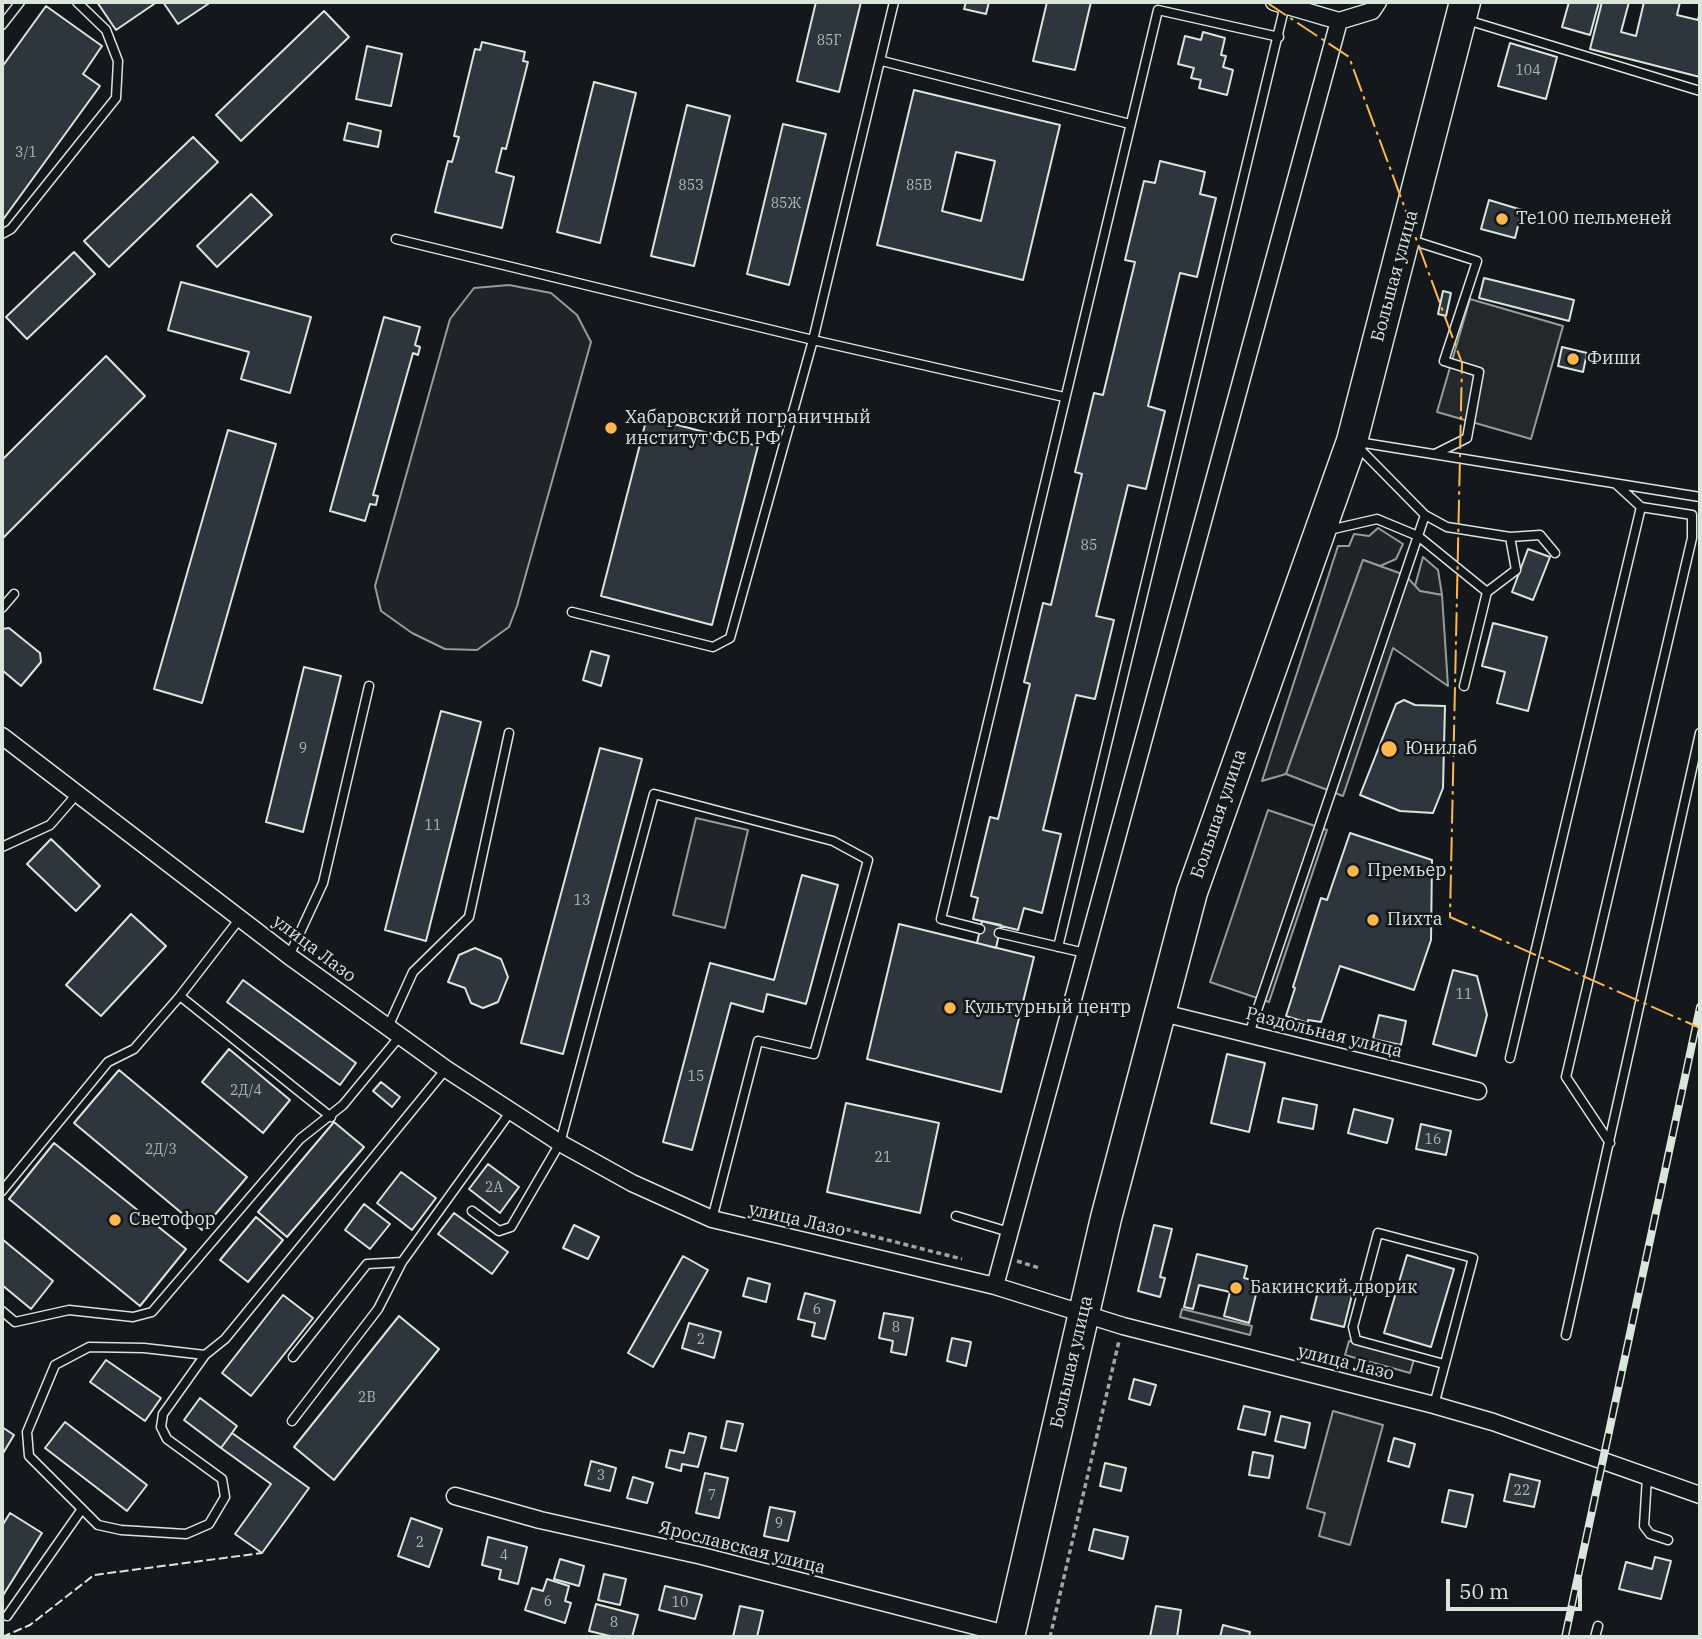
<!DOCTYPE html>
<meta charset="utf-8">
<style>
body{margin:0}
#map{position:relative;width:1702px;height:1639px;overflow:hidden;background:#14181c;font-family:"IBM Plex Serif",serif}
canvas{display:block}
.frame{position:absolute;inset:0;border:4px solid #d8e6dc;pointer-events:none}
.scale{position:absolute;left:1446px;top:1579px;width:136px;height:32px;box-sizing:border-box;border:4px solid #d8e6dc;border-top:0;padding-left:9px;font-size:21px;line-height:24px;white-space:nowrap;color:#d8e6dc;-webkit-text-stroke:5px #14181c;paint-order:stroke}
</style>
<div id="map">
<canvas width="1702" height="1639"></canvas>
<div class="frame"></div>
<div class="scale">50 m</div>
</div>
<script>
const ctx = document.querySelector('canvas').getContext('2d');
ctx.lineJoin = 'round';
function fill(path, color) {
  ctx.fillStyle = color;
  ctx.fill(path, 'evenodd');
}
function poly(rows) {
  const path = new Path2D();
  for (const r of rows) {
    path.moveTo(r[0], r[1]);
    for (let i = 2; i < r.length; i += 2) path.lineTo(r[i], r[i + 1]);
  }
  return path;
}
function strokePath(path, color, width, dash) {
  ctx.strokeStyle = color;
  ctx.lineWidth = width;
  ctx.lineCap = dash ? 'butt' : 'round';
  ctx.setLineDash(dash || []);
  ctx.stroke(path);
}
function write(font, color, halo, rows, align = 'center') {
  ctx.font = font + ' "IBM Plex Serif",serif';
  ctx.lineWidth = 5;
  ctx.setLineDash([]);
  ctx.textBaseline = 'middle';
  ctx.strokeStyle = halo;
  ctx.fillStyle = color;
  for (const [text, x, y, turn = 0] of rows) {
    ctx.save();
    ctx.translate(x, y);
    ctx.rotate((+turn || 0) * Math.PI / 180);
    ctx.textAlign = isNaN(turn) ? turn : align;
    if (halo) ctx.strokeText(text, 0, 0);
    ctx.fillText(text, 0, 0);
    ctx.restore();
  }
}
const green = poly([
 [509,285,551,293,577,315,591,342,517,606,509,627,477,650,445,649,412,633,381,611,375,586,450,319,474,288,509,285],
 [1378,528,1403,544,1396,559,1380,566,1363,560,1286,774,1262,781,1338,546,1349,546,1354,534,1369,536,1378,528],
 [1423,557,1438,570,1442,595,1419,591,1415,586,1423,557],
 [696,818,748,830,725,928,673,915,696,818]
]);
fill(green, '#202428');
strokePath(green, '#939e99', 2);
const parking = poly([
 [1470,299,1563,326,1531,439,1437,412,1470,299],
 [1363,560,1405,575,1420,591,1442,595,1448,686,1393,648,1343,796,1286,774,1363,560],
 [1268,810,1327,830,1269,1002,1210,982,1268,810],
 [1182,1309,1252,1326,1250,1335,1180,1317,1182,1309],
 [1349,1341,1414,1359,1410,1373,1345,1355,1349,1341],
 [1333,1411,1383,1425,1350,1545,1319,1536,1325,1513,1307,1508,1333,1411]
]);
fill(parking, '#24282b');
strokePath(parking, '#939e99', 2);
const building = poly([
 [97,2,157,2,116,30,97,2],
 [163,2,211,2,178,24,163,2],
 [816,2,861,2,839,92,797,81,816,2],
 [966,2,989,2,986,14,964,9,966,2],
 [1047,2,1091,2,1075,70,1033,61,1047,2],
 [1569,2,1599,2,1590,35,1562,27,1569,2],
 [1602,2,1629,2,1621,32,1636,36,1644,2,1680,2,1677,15,1698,20,1700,11,1700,77,1590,49,1602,2],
 [46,6,102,46,83,74,100,86,2,221,2,67,46,6],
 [324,11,349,37,241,141,216,115,324,11],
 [1203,32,1225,38,1221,55,1226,56,1223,67,1233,70,1227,95,1199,88,1201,80,1191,78,1194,68,1178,64,1185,36,1201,40,1203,32],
 [482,42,525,52,523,61,528,62,506,149,502,148,496,172,514,177,502,228,435,212,448,161,452,162,459,137,454,136,475,49,480,50,482,42],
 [1510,43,1557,57,1546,99,1498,86,1510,43],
 [367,46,402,54,391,106,356,99,367,46],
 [594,82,636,93,600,243,557,232,594,82],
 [914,90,1060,125,1023,280,877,245,914,90],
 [956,152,995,161,981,221,942,211,956,152],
 [687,105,730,116,694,266,651,256,687,105],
 [348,123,381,131,378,147,344,140,348,123],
 [783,124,826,134,789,285,747,274,783,124],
 [193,137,218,162,109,267,84,241,193,137],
 [1160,161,1205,172,1200,194,1216,198,1197,277,1180,273,1148,406,1165,411,1146,489,1128,485,1096,616,1114,620,1095,699,1076,695,1043,830,1061,834,1042,913,1024,908,1018,930,973,919,978,898,971,896,990,817,998,819,1030,684,1024,682,1043,603,1051,605,1082,474,1075,472,1094,393,1103,395,1135,262,1125,260,1144,181,1155,183,1160,161],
 [251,194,272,215,217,267,197,246,251,194],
 [1489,200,1522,210,1515,238,1481,229,1489,200],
 [74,252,95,274,27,339,6,317,74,252],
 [1484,278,1574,300,1569,321,1479,298,1484,278],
 [181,282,311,317,290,393,241,379,249,352,168,330,181,282],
 [1443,291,1451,293,1446,316,1438,314,1443,291],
 [384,317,420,327,415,345,420,347,418,355,413,353,373,495,378,496,376,505,370,504,365,521,330,511,384,317],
 [1562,347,1587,353,1583,372,1558,366,1562,347],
 [106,356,145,396,2,539,2,460,106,356],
 [647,417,758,446,712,625,601,596,647,417],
 [228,430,276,444,202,703,154,689,228,430],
 [1528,549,1550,557,1533,600,1512,592,1528,549],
 [1493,623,1547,637,1528,711,1497,703,1505,672,1482,666,1493,623],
 [9,628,40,653,41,662,21,686,2,670,2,629,9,628],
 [591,651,609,656,601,686,583,680,591,651],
 [304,667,341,676,303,832,266,822,304,667],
 [1404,700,1415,705,1445,706,1443,788,1433,813,1400,811,1360,795,1396,704,1404,700],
 [441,711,481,722,426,941,385,930,441,711],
 [600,748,642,759,563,1054,521,1043,600,748],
 [1350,833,1432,860,1431,940,1414,990,1340,966,1321,1022,1308,1020,1308,1023,1286,1016,1295,988,1293,987,1321,898,1327,900,1350,833],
 [51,839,100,886,76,911,27,864,51,839],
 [802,875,838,885,806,1004,767,994,763,1012,731,1003,692,1150,663,1142,710,963,774,980,802,875],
 [131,914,166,946,101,1016,66,985,131,914],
 [982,921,1001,925,996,948,977,943,982,921],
 [899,924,1034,957,1001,1092,867,1059,899,924],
 [475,948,501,959,508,977,498,1002,483,1008,471,1003,465,988,448,982,459,955,475,948],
 [1453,970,1477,976,1487,1015,1476,1056,1433,1044,1453,970],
 [243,980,356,1063,340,1085,227,1002,243,980],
 [1379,1015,1406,1021,1401,1045,1373,1039,1379,1015],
 [229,1049,290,1100,263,1133,202,1082,229,1049],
 [1227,1054,1265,1063,1249,1132,1211,1123,1227,1054],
 [119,1070,247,1177,202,1230,74,1123,119,1070],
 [381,1082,400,1097,392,1107,373,1091,381,1082],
 [1283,1098,1317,1105,1313,1129,1278,1122,1283,1098],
 [846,1103,939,1123,920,1213,827,1192,846,1103],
 [1354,1109,1393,1119,1387,1143,1348,1133,1354,1109],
 [334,1122,364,1147,287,1237,258,1212,334,1122],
 [1421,1124,1451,1131,1446,1155,1416,1149,1421,1124],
 [54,1143,186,1249,140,1306,9,1199,54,1143],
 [488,1164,519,1187,500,1213,469,1189,488,1164],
 [401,1172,436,1198,412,1230,377,1203,401,1172],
 [364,1204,390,1224,370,1249,345,1230,364,1204],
 [454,1213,508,1252,492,1274,438,1234,454,1213],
 [256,1217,283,1240,248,1282,220,1260,256,1217],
 [574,1225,599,1237,588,1259,563,1248,574,1225],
 [1154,1225,1172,1229,1160,1277,1165,1278,1160,1297,1138,1291,1154,1225],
 [2,1239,53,1281,31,1309,2,1285,2,1239],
 [1197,1254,1247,1266,1244,1278,1259,1282,1249,1323,1224,1316,1230,1292,1199,1285,1193,1309,1184,1307,1197,1254],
 [1407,1255,1454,1269,1431,1347,1384,1333,1407,1255],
 [683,1256,708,1270,653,1367,628,1353,683,1256],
 [748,1278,770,1284,766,1302,743,1296,748,1278],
 [1320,1283,1353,1291,1344,1327,1311,1319,1320,1283],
 [805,1293,835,1301,825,1339,812,1336,815,1323,798,1319,805,1293],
 [283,1295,313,1318,251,1396,222,1373,283,1295],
 [884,1313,913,1318,906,1355,891,1352,893,1341,879,1338,884,1313],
 [399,1316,439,1349,334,1480,294,1447,399,1316],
 [689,1323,721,1332,714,1358,682,1348,689,1323],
 [952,1338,971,1342,966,1366,947,1361,952,1338],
 [106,1360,161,1398,145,1421,90,1382,106,1360],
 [1134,1379,1156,1385,1150,1405,1129,1399,1134,1379],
 [200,1398,237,1426,221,1448,184,1420,200,1398],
 [1244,1406,1270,1412,1265,1435,1238,1429,1244,1406],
 [1281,1416,1310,1423,1305,1448,1275,1441,1281,1416],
 [727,1421,743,1424,736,1451,721,1448,727,1421],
 [65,1422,147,1485,127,1511,45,1448,65,1422],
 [2,1427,14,1435,2,1455,2,1427],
 [232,1433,309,1488,262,1553,235,1534,271,1484,221,1448,232,1433],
 [689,1433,706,1437,698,1467,682,1464,681,1471,666,1467,670,1450,684,1453,689,1433],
 [1394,1438,1415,1444,1409,1467,1388,1461,1394,1438],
 [1253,1452,1273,1456,1269,1478,1249,1475,1253,1452],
 [591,1461,616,1468,610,1491,585,1485,591,1461],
 [1105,1463,1126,1468,1121,1491,1100,1486,1105,1463],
 [705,1473,728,1478,719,1518,696,1513,705,1473],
 [1510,1474,1540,1481,1534,1507,1504,1501,1510,1474],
 [633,1477,653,1483,647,1503,627,1498,633,1477],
 [1449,1490,1473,1495,1466,1527,1442,1522,1449,1490],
 [770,1507,795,1512,788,1541,764,1536,770,1507],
 [10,1513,42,1533,2,1597,2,1526,10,1513],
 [411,1518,442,1529,429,1567,398,1556,411,1518],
 [1094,1529,1128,1537,1123,1559,1089,1550,1094,1529],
 [488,1537,527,1547,518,1584,499,1579,501,1570,482,1565,488,1537],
 [1655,1557,1671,1561,1661,1599,1619,1589,1626,1562,1652,1569,1655,1557],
 [560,1559,584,1566,579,1586,554,1579,560,1559],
 [604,1574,626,1579,620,1605,598,1600,604,1574],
 [547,1579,569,1586,565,1601,571,1603,565,1623,525,1610,532,1588,543,1591,547,1579],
 [665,1586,702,1595,695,1619,659,1610,665,1586],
 [596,1604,638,1615,632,1637,614,1637,589,1631,596,1604],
 [740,1606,763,1611,757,1637,733,1637,740,1606],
 [1156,1606,1181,1610,1177,1637,1150,1637,1156,1606],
 [1223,1625,1250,1632,1249,1637,1220,1637,1223,1625]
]);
fill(building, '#2c363c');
strokePath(building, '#d8e6dc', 2);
const lane = poly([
 [1467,20,1700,91],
 [2,25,20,2],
 [882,61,1130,124],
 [2,234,11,229,116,98,118,61,106,30,77,2],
 [396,239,813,340,1064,397],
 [1411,240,1477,261,1444,361,1479,372,1467,438,1435,454],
 [1358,442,1700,497],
 [1329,530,1377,519,1418,536,1487,592,1516,570,1510,537,1447,527,1425,515,1357,446],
 [1510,537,1540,535,1555,553],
 [2,608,14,594],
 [572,612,713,647,730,638,813,340,894,2],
 [1464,686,1487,592],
 [2,847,50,825,77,794],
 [980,929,941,919,1158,10,1279,37],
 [999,933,1085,953],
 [1058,947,1285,5],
 [289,956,323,883,369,686],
 [180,996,331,1117],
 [388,1027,413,972,469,917,509,733],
 [1249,1034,1425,515],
 [1510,1058,1641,507],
 [1610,1143,1566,1077,1692,538,1692,515,1641,507,1616,484],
 [2,1191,108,1062,134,1049,180,996,241,917],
 [472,1211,499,1231,511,1227,560,1143,654,794,833,841,868,860,814,1054,758,1041,712,1219],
 [956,1216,1009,1232],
 [2,1311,15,1322,69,1310,133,1317,152,1312,300,1139,343,1105,400,1036],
 [1566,1335,1700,733],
 [205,1355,163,1414,161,1427,167,1439,222,1479,225,1497,209,1524,186,1534,121,1530,98,1525,29,1456,27,1432,55,1365,89,1347,144,1348,205,1355,225,1339,446,1069],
 [293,1357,367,1264,402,1262],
 [1434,1405,1473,1258,1378,1233,1353,1327,1356,1340,1444,1364],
 [292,1421,378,1309,402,1262,511,1111],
 [1647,1477,1644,1526,1650,1534,1668,1540],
 [7,1616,82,1509],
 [1595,1637,1598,1626]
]);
const street = poly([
 [1274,2,1339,21,1372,11,1378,2],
 [2,736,289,956,446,1069,560,1143,632,1183,712,1219,995,1286,1123,1326,1434,1405,1493,1422,1700,1495],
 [1159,1012,1478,1091],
 [995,1286,1339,21],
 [455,1496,540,1520,702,1556,1014,1636]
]);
const highway = poly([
 [1009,1637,1106,1218,1192,892,1352,441,1465,2]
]);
strokePath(lane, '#d8e6dc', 11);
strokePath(street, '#d8e6dc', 19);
strokePath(highway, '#d8e6dc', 33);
strokePath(poly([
 [821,1223,962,1259],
 [1017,1261,1039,1268],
 [1050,1637,1119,1341]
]), '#9da8a2', 3.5, [5, 3.5]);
strokePath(lane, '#14181c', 8);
strokePath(street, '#14181c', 16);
strokePath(highway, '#14181c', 30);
const rail = poly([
 [1565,1637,1700,1007]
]);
strokePath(rail, '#d8e6dc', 8);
strokePath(rail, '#14181c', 5, [16]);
strokePath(poly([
 [2,1637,30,1625,94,1575,262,1553]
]), '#d8e6dc', 2, [9, 3.5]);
strokePath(poly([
 [1266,2,1349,57,1462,363,1450,917,1700,1028]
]), '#ffb74d', 2, [24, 5, 3.5, 5]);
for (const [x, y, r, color] of [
 [1502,219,7,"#ffb74d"],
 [1573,359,7,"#ffb74d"],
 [611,428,7,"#ffb74d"],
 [1389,749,9,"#ffb74d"],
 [1353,871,7,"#ffb74d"],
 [1373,920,7,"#ffb74d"],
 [950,1008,7,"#ffb74d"],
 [115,1220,7,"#ffb74d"],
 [1236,1288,7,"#ffb74d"]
]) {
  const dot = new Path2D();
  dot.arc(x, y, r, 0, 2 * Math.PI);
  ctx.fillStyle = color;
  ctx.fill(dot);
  strokePath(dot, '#14181c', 2.5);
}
write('14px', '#adbab4', null, [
 ["85Г",829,41],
 ["104",1528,71],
 ["3/1",26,153],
 ["85З",691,186],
 ["85В",919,186],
 ["85Ж",786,204],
 ["85",1089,546],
 ["9",303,749],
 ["11",433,826],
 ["13",582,901],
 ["11",1464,995],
 ["15",696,1077],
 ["2Д/4",246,1091],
 ["16",1433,1140],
 ["2Д/3",161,1150],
 ["21",883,1158],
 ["2А",494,1188],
 ["6",817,1310],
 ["8",896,1328],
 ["2",701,1340],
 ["2В",367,1398],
 ["3",601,1476],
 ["22",1522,1491],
 ["7",712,1496],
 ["9",779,1524],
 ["2",420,1543],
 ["4",504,1556],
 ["6",548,1602],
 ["10",680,1603],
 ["8",614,1623]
]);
write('18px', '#d8e6dc', '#14181c', [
 ["Те100 пельменей",1516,219],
 ["Фиши",1587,359],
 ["Хабаровский пограничный",625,418],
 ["институт ФСБ РФ",625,439],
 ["Юнилаб",1405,749],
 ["Премьер",1367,871],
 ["Пихта",1387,920],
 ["Культурный центр",964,1008],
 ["Светофор",129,1220],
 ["Бакинский дворик",1250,1288]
], 'left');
write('18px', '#d8e6dc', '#14181c', [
 ["Большая улица",1395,276,-75],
 ["Большая улица",1219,814,-71],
 ["улица Лазо",314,949,37],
 ["Раздольная улица",1324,1033,14],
 ["улица Лазо",797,1220,13],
 ["Большая улица",1072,1362,-77],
 ["улица Лазо",1346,1363,14],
 ["Ярославская улица",742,1548,14]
]);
</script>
